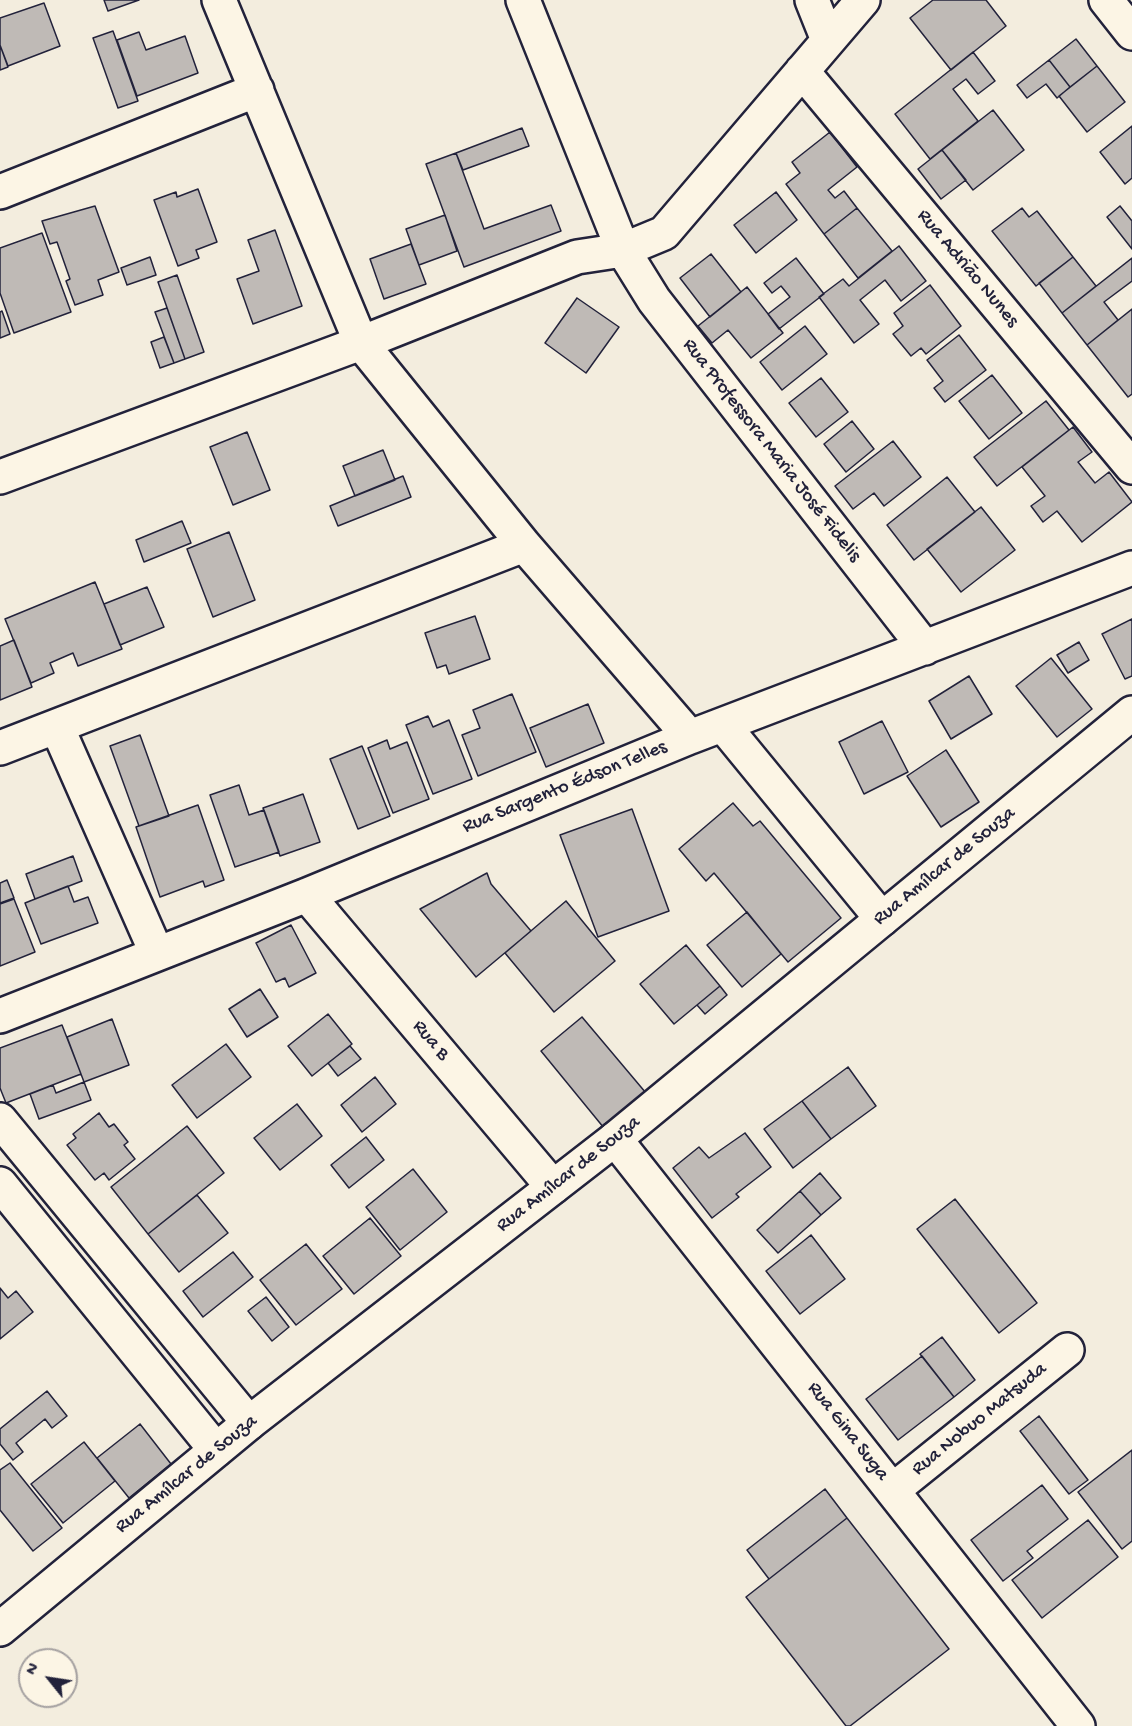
<!DOCTYPE html>
<meta charset="utf-8">
<style>
body{margin:0}
#map{position:relative;width:1132px;height:1726px;overflow:hidden;background:#f3edde;font-family:"Gochi Hand",sans-serif}
canvas{display:block}
.north{position:absolute;left:18px;top:1648px;width:60px;height:60px;box-sizing:border-box;background:#fcf5e5;border:2px solid #a5a1a1;border-radius:50%;rotate:300deg;font-size:16px;font-weight:700;line-height:24px;text-align:center;color:#22223b}
.north::after{content:'';display:block;margin:auto;width:21px;height:27px;background:#22223b;clip-path:polygon(50% 0,100% 100%,50% 72%,0 100%)}
</style>
<div id="map">
<canvas width="1132" height="1726"></canvas>
<div class="north">N</div>
</div>
<script>
const ctx = document.querySelector('canvas').getContext('2d');
ctx.lineJoin = 'round';
function fill(path, color) {
  ctx.fillStyle = color;
  ctx.fill(path, 'evenodd');
}
function poly(rows) {
  const path = new Path2D();
  for (const r of rows) {
    path.moveTo(r[0], r[1]);
    for (let i = 2; i < r.length; i += 2) path.lineTo(r[i], r[i + 1]);
  }
  return path;
}
function strokePath(path, color, width, dash) {
  ctx.strokeStyle = color;
  ctx.lineWidth = width;
  ctx.lineCap = dash ? 'butt' : 'round';
  ctx.setLineDash(dash || []);
  ctx.stroke(path);
}
function write(font, color, halo, rows, align = 'center') {
  ctx.font = font + ' "Gochi Hand",sans-serif';
  ctx.lineWidth = 4.5;
  ctx.setLineDash([]);
  ctx.textBaseline = 'middle';
  ctx.strokeStyle = halo;
  ctx.fillStyle = color;
  for (const [text, x, y, turn = 0] of rows) {
    ctx.save();
    ctx.translate(x, y);
    ctx.rotate((+turn || 0) * Math.PI / 180);
    ctx.textAlign = isNaN(turn) ? turn : align;
    if (halo) ctx.strokeText(text, 0, 0);
    ctx.fillText(text, 0, 0);
    ctx.restore();
  }
}
const building = poly([
 [104,0,139,0,108,11,104,0],
 [933,0,986,0,1006,26,951,70,910,18,933,0],
 [44,3,60,46,8,66,0,45,0,18,44,3],
 [113,31,138,101,118,108,93,38,113,31],
 [139,32,146,50,185,36,198,73,137,96,117,40,139,32],
 [1076,39,1097,66,1070,87,1049,60,1076,39],
 [0,45,8,67,0,70,0,45],
 [973,52,995,81,978,94,966,79,953,89,978,121,930,159,895,114,973,52],
 [1049,60,1070,87,1057,98,1046,84,1027,98,1017,85,1049,60],
 [1097,66,1125,102,1087,132,1059,96,1097,66],
 [993,110,1024,150,973,190,942,150,993,110],
 [1132,126,1132,178,1125,184,1100,152,1132,126],
 [522,128,529,146,463,170,456,153,522,128],
 [830,132,857,167,828,190,835,198,844,191,857,208,824,234,786,184,800,173,792,162,830,132],
 [942,150,966,180,941,199,918,169,942,150],
 [456,153,484,229,551,205,561,231,464,267,426,164,456,153],
 [198,189,217,242,196,250,199,258,178,266,154,200,176,192,177,197,198,189],
 [776,192,797,220,756,253,734,225,776,192],
 [95,206,119,272,98,280,103,295,75,305,66,281,70,279,57,242,50,244,42,221,95,206],
 [1120,206,1132,221,1132,249,1107,217,1120,206],
 [857,208,892,251,858,278,824,234,857,208],
 [1022,208,1029,217,1037,211,1073,257,1036,286,992,231,1022,208],
 [445,215,457,251,419,265,406,229,445,215],
 [275,230,302,306,253,324,237,279,259,271,248,240,275,230],
 [42,233,71,312,14,333,0,293,0,248,42,233],
 [411,244,426,284,384,299,370,259,411,244],
 [899,246,926,281,901,301,885,280,860,300,879,324,854,343,819,297,843,279,849,286,899,246],
 [711,254,741,292,710,317,680,278,711,254],
 [150,257,156,275,127,285,121,268,150,257],
 [1073,257,1096,286,1062,313,1039,283,1073,257],
 [796,258,824,294,779,329,768,314,790,297,781,286,772,293,764,283,796,258],
 [1132,258,1132,281,1104,302,1118,320,1087,345,1062,313,1132,258],
 [177,275,204,352,185,359,158,282,177,275],
 [930,285,961,326,926,354,921,348,911,356,893,334,903,326,894,313,930,285],
 [747,287,783,333,751,358,728,330,712,343,698,326,747,287],
 [577,298,619,327,586,373,545,343,577,298],
 [167,308,185,359,174,363,155,312,167,308],
 [1132,309,1132,394,1128,397,1087,345,1132,309],
 [2,311,10,334,0,338,0,312,2,311],
 [805,326,827,354,782,390,760,362,805,326],
 [959,335,986,370,945,402,934,388,943,381,927,360,959,335],
 [164,337,174,363,160,368,151,342,164,337],
 [992,375,1022,413,989,439,959,401,992,375],
 [821,378,848,412,816,437,789,403,821,378],
 [1046,401,1069,430,997,486,974,457,1046,401],
 [852,421,874,449,846,472,824,444,852,421],
 [1073,427,1092,452,1078,462,1095,483,1109,472,1132,502,1082,542,1057,511,1043,522,1031,506,1045,496,1022,467,1073,427],
 [247,432,270,490,233,505,210,447,247,432],
 [893,441,921,477,884,506,874,493,853,509,835,486,893,441],
 [383,450,395,480,355,496,343,466,383,450],
 [403,476,411,497,338,526,330,506,403,476],
 [947,477,975,512,914,560,887,525,947,477],
 [981,507,1015,550,961,592,927,549,981,507],
 [182,521,191,543,144,562,136,540,182,521],
 [229,532,255,600,213,617,187,549,229,532],
 [95,582,122,649,78,666,73,653,50,663,54,673,31,683,5,619,95,582],
 [147,587,164,627,120,645,104,604,147,587],
 [475,616,490,659,449,674,446,665,437,668,425,633,475,616],
 [1132,619,1132,676,1125,679,1102,634,1132,619],
 [14,640,32,687,0,700,0,646,14,640],
 [1079,642,1089,660,1068,673,1057,655,1079,642],
 [1051,658,1092,709,1057,737,1016,686,1051,658],
 [969,676,992,714,951,739,929,701,969,676],
 [512,694,536,752,478,776,462,735,480,728,473,710,512,694],
 [588,704,604,743,546,767,530,728,588,704],
 [428,716,433,727,449,720,472,779,433,794,406,725,428,716],
 [882,721,908,772,864,794,839,742,882,721],
 [140,735,169,816,139,826,110,746,140,735],
 [387,740,390,749,407,742,429,799,393,813,368,748,387,740],
 [362,746,390,816,358,829,330,759,362,746],
 [946,750,979,802,941,827,907,776,946,750],
 [239,785,249,815,264,810,279,852,235,867,210,795,239,785],
 [303,794,320,842,280,856,263,808,303,794],
 [733,803,753,826,760,821,841,918,788,962,714,873,706,881,679,849,733,803],
 [198,805,224,880,205,887,203,881,160,897,136,827,198,805],
 [632,809,669,911,598,937,560,835,632,809],
 [73,856,82,881,35,899,26,874,73,856],
 [487,873,491,884,531,931,476,977,420,909,487,873],
 [7,880,14,898,0,903,0,883,7,880],
 [68,886,74,902,88,897,98,923,41,944,25,903,68,886],
 [14,899,35,952,0,966,0,904,14,899],
 [566,901,615,961,554,1012,505,953,566,901],
 [747,912,781,954,742,987,707,945,747,912],
 [291,925,316,973,289,987,285,978,276,982,256,943,291,925],
 [686,945,720,986,674,1024,640,984,686,945],
 [720,986,727,995,705,1014,697,1005,720,986],
 [260,989,278,1017,247,1037,229,1009,260,989],
 [328,1014,352,1044,312,1076,288,1046,328,1014],
 [582,1017,646,1093,604,1128,541,1051,582,1017],
 [112,1019,129,1065,84,1082,67,1037,112,1019],
 [62,1025,81,1074,6,1103,0,1088,0,1048,62,1025],
 [226,1044,251,1077,197,1118,172,1085,226,1044],
 [350,1046,361,1059,338,1076,328,1063,350,1046],
 [848,1067,876,1106,831,1139,802,1101,848,1067],
 [375,1077,396,1104,362,1132,341,1105,375,1077],
 [84,1082,91,1100,39,1119,30,1094,53,1085,56,1093,84,1082],
 [802,1101,831,1139,793,1168,764,1129,802,1101],
 [297,1104,322,1136,280,1170,254,1138,297,1104],
 [99,1113,109,1127,114,1124,128,1142,124,1145,135,1159,109,1180,104,1173,95,1180,67,1145,76,1138,73,1134,99,1113],
 [187,1126,224,1173,148,1234,111,1187,187,1126],
 [745,1133,771,1167,736,1194,739,1197,712,1218,673,1168,699,1147,709,1158,745,1133],
 [366,1137,384,1160,349,1188,331,1165,366,1137],
 [413,1169,447,1212,400,1250,366,1207,413,1169],
 [820,1173,841,1198,821,1215,800,1191,820,1173],
 [800,1191,821,1215,778,1253,757,1230,800,1191],
 [197,1195,228,1233,179,1272,148,1234,197,1195],
 [955,1199,1037,1303,999,1333,917,1229,955,1199],
 [370,1218,401,1256,354,1294,323,1256,370,1218],
 [811,1235,845,1279,800,1314,766,1271,811,1235],
 [306,1244,342,1289,296,1325,260,1280,306,1244],
 [233,1252,253,1277,203,1317,183,1291,233,1252],
 [0,1288,8,1298,16,1291,33,1312,0,1339,0,1288],
 [266,1297,289,1327,272,1341,248,1311,266,1297],
 [942,1337,975,1380,954,1397,920,1354,942,1337],
 [922,1356,954,1397,898,1440,866,1399,922,1356],
 [47,1391,67,1416,52,1428,45,1419,16,1443,23,1452,13,1460,0,1444,0,1429,47,1391],
 [1039,1416,1088,1480,1069,1494,1020,1431,1039,1416],
 [140,1424,171,1464,129,1498,97,1458,140,1424],
 [84,1442,115,1481,63,1523,31,1484,84,1442],
 [1132,1450,1132,1541,1122,1549,1078,1492,1132,1450],
 [10,1463,62,1528,33,1551,0,1510,0,1470,10,1463],
 [1042,1485,1068,1519,1027,1551,1033,1558,1003,1581,971,1540,1042,1485],
 [825,1489,847,1518,769,1579,747,1550,825,1489],
 [847,1518,949,1649,850,1726,846,1726,746,1597,847,1518],
 [1088,1520,1118,1557,1042,1618,1012,1580,1088,1520]
]);
fill(building, '#bfbab6');
strokePath(building, '#22223b', 1.5);
const street = poly([
 [219,0,361,343,524,545,690,737],
 [523,0,623,250,654,300,925,648],
 [812,0,828,40],
 [1106,0,1132,33],
 [802,71,1132,467],
 [0,192,257,90],
 [0,477,361,343,577,257,623,250,664,233,863,0],
 [723,725,882,919],
 [57,727,157,954],
 [0,748,524,545],
 [307,895,553,1187],
 [0,1016,307,895,690,737,1132,568],
 [0,1120,249,1423],
 [615,1139,1078,1726],
 [0,1184,216,1450],
 [893,1490,1067,1350]
]);
const secondary = poly([
 [0,1629,249,1423,615,1139,1132,713]
]);
strokePath(street, '#22223b', 38);
strokePath(secondary, '#22223b', 38);
strokePath(street, '#fcf5e5', 33);
strokePath(secondary, '#fcf5e5', 33);
write('20px', '#22223b', '#fcf5e5', [
 ["Rua Adrião Nunes",967,269,50],
 ["Rua Professora Maria José Fidelis",771,451,52],
 ["Rua Sargento Édson Telles",565,788,-22],
 ["Rua Amílcar de Souza",945,867,-39],
 ["Rua B",430,1041,50],
 ["Rua Amílcar de Souza",569,1175,-38],
 ["Rua Nobuo Matsuda",980,1420,-39],
 ["Rua Gina Suga",847,1432,52],
 ["Rua Amílcar de Souza",187,1475,-39]
]);
</script>
